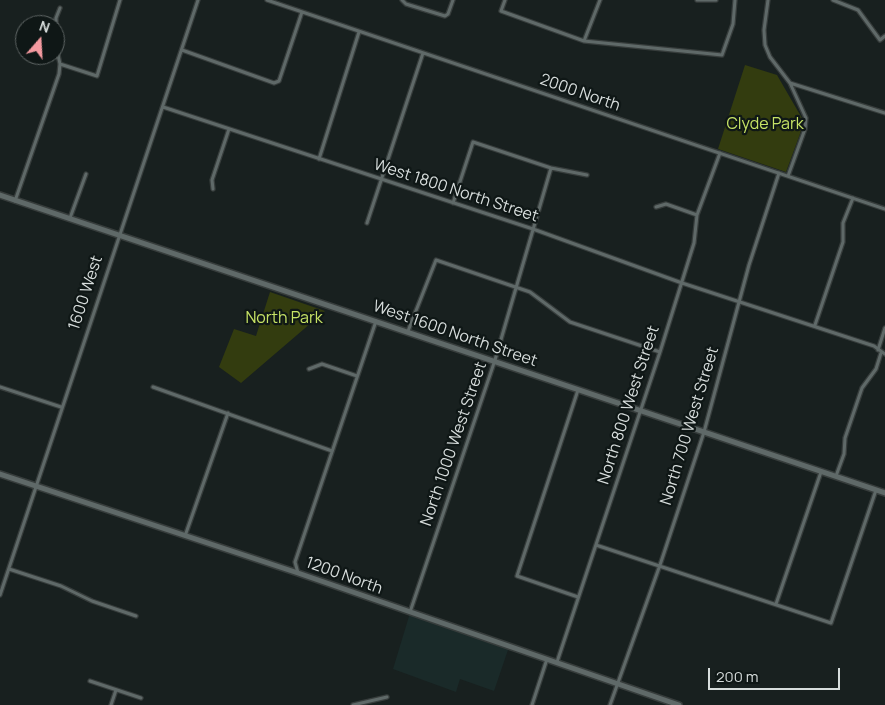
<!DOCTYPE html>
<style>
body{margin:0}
#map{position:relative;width:885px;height:705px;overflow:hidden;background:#18201f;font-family:Manrope,sans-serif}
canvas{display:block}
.north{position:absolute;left:15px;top:15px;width:50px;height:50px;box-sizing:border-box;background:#0f1716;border:1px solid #5f6665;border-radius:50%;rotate:19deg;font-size:14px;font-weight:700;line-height:20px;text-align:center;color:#d7dddc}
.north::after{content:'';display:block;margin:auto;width:18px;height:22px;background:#f49aa0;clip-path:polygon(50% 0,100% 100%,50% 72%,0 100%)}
.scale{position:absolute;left:708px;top:668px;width:132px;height:22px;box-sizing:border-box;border:2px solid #d7dddc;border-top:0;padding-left:6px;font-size:15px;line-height:18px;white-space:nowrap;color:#d7dddc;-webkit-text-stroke:4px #0f1716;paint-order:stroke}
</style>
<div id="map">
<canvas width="885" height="705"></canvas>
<div class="north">N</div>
<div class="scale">200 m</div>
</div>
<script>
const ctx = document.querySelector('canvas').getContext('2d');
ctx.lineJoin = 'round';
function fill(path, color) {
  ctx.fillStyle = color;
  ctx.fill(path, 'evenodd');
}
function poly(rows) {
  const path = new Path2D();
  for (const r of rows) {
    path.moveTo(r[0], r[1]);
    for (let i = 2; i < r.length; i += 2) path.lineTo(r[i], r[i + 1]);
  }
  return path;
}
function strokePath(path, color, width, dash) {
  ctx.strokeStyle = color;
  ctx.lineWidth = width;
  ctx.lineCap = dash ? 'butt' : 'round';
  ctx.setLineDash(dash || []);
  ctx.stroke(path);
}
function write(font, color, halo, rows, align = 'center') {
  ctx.font = font + ' Manrope,sans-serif';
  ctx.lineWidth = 4.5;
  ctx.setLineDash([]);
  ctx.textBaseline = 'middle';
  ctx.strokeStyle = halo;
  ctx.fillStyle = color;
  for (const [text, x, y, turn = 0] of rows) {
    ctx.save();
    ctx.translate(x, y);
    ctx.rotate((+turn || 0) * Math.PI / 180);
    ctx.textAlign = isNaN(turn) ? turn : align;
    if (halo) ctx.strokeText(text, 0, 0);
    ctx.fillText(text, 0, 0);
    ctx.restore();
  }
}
fill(poly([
 [410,613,509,647,494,691,460,679,456,692,393,669]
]), '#1a2a29');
fill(poly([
 [745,65,777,75,803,120,800,134,786,172,718,149],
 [270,292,325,311,241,383,219,367,234,329,256,336]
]), '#333c0f');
const street = poly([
 [267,0,885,209],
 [402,0,406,4,445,16,448,14,453,0],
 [505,0,501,11,584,41,722,55,733,24,735,0],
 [697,0,716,0],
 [768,0,764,30,765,45,770,57,790,83,806,118,805,129,788,176],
 [833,0,858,10,880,40,885,36],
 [584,41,600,0],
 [182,50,274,83,279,81,302,12],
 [60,64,97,76,120,0],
 [790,83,885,113],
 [163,107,533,229,682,283,874,346,885,354],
 [319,159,359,32],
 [213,189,212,180,229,129],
 [15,201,59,74,60,64,56,46,56,18,60,8],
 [453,203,473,142,551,168,587,175],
 [656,207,666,204,697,215],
 [70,218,86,174],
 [367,223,423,53],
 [815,325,843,242,843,223,853,198],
 [408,331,436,260,530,292,570,322,660,352],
 [878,350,885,328],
 [309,369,322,364,357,376],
 [0,387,61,407],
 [153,387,332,451],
 [836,476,844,454,845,438,862,388,876,369,881,353],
 [185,536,228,413],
 [596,545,831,623,876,490],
 [9,569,61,586,92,601,136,616],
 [298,573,295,562,376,321],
 [0,595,198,0],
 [578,597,517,576,578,390],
 [776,604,821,472],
 [410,612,495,360,551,168],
 [557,662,660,352,694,243,697,215,720,153],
 [90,681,141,698],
 [111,705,116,690],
 [353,705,387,697],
 [532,705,547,659],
 [610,705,660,565,704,432,749,265,779,173]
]);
const secondary = poly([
 [0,195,885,493],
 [0,474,298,573,679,705]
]);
strokePath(street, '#373d3c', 5.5);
strokePath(secondary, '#373d3c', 8);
strokePath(street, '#5f6968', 3);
strokePath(secondary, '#5f6968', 5);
write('16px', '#d7dddc', '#0f1716', [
 ["2000 North",580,93,19],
 ["West 1800 North Street",456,191,18],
 ["1600 West",86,293,-72],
 ["West 1600 North Street",455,334,19],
 ["North 800 West Street",629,405,-72],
 ["North 700 West Street",690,426,-73],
 ["North 1000 West Street",454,444,-71],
 ["1200 North",344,576,20]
]);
write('16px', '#c6e265', '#0f1716', [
 ["Clyde Park",765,125],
 ["North Park",284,319]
]);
</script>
